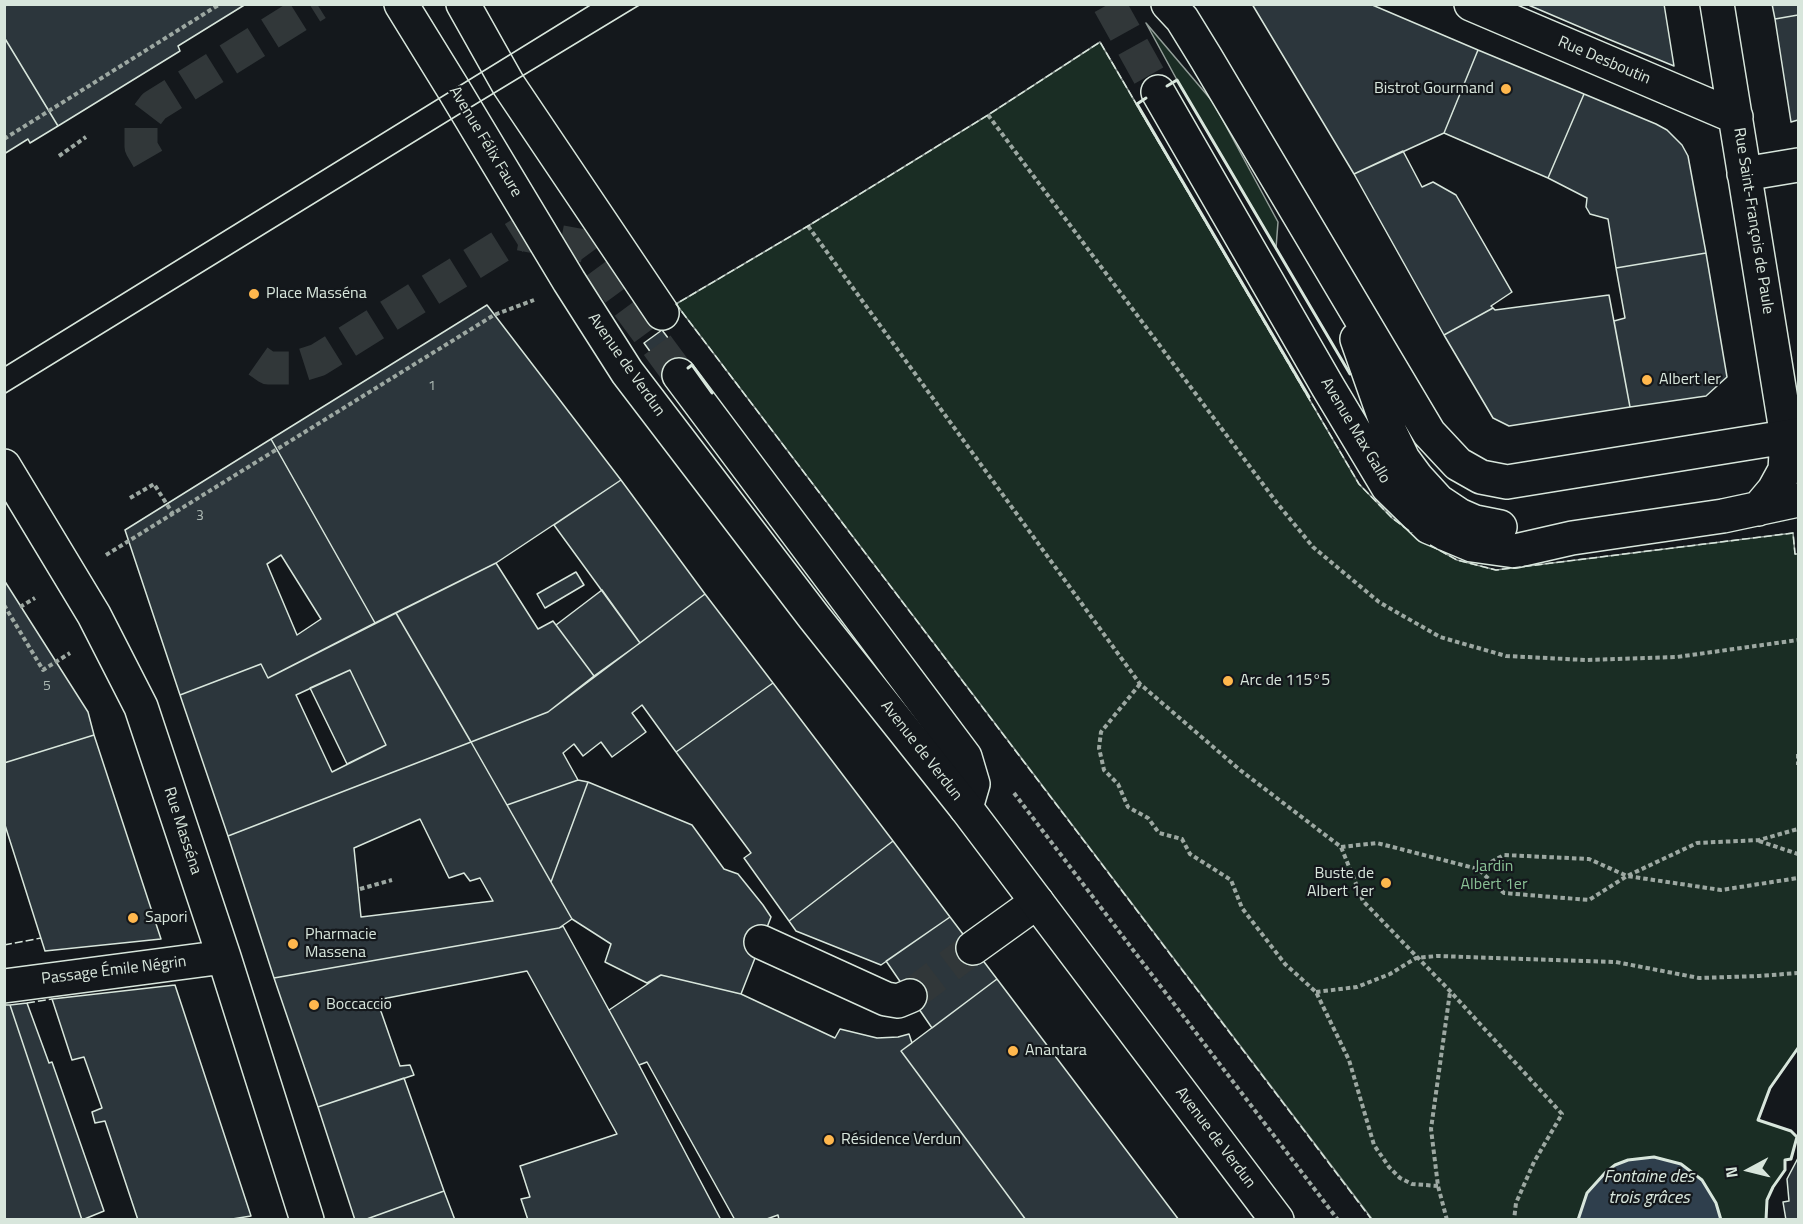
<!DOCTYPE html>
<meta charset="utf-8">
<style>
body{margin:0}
#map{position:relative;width:1803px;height:1224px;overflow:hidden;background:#14181c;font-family:"Titillium Web",sans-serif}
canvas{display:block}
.frame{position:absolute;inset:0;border:6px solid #d8e6dc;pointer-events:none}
.north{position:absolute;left:1719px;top:1140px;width:60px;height:60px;-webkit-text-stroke:4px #14181c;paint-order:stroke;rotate:263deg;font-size:16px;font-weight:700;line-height:24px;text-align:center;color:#d8e6dc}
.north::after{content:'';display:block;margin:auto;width:21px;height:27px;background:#d8e6dc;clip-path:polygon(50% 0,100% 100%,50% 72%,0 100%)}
</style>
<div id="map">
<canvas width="1803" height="1224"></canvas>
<div class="frame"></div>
<div class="north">N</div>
</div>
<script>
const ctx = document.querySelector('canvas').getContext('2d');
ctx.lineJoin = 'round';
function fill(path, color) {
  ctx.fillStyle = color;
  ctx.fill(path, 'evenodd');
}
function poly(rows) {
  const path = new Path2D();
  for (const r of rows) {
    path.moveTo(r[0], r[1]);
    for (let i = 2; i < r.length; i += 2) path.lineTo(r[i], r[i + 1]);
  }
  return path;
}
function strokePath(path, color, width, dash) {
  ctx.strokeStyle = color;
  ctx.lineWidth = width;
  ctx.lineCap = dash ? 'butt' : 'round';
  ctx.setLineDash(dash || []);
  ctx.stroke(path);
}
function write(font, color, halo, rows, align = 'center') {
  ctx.font = font + ' "Titillium Web",sans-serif';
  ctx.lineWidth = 4.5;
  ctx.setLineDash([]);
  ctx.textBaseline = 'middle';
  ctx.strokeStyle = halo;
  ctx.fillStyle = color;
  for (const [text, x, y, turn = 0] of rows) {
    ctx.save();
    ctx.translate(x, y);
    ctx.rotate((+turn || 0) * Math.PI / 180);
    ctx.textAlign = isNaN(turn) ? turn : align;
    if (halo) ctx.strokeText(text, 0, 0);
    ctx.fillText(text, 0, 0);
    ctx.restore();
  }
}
const green = poly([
 [1146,23,1213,102,1278,222,1276,248,1177,80,1146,23],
 [1100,42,1359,484,1392,518,1423,541,1457,560,1496,570,1793,533,1795,554,1798,554,1798,1048,1770,1088,1758,1120,1791,1131,1797,1137,1791,1159,1785,1160,1785,1170,1773,1187,1767,1200,1766,1219,1372,1219,676,304,808,226,988,115,1100,42]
]);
fill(green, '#1a2d24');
strokePath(green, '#939e99', 1.5);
const water = poly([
 [1654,1157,1681,1164,1702,1180,1716,1203,1721,1219,1578,1219,1587,1193,1605,1173,1615,1165,1628,1160,1654,1157]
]);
fill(water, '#2f3f4d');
strokePath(water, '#939e99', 1.5);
const building = poly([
 [8,4,246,4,178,46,180,51,58,126,4,37,4,7,8,4],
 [1252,4,1370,4,1478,50,1444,133,1354,174,1252,4],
 [1526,4,1664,4,1674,66,1608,39,1526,4],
 [1772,4,1798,4,1798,15,1775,19,1772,4],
 [1798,15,1798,120,1791,122,1775,19,1798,15],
 [4,37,58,126,30,143,28,139,4,154,4,37],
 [1478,50,1584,94,1548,178,1444,133,1478,50],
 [1584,94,1656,124,1667,130,1682,145,1688,156,1706,253,1616,268,1608,219,1590,214,1586,207,1587,198,1548,178,1584,94],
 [1403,151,1422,187,1433,182,1456,195,1512,292,1491,306,1493,308,1444,335,1354,174,1403,151],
 [1706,253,1727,377,1706,396,1630,407,1614,321,1625,318,1616,268,1706,253],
 [1609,295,1630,407,1509,426,1493,418,1444,335,1493,308,1495,310,1609,295],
 [487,305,621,480,496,563,375,623,271,439,487,305],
 [662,330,678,351,659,364,644,343,662,330],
 [271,439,375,623,268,678,261,664,180,695,125,530,271,439],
 [281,555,321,619,297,635,267,564,281,555],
 [621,480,705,594,640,643,554,525,621,480],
 [496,563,538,629,553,621,594,676,548,712,471,742,396,613,496,563],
 [576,572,584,585,545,608,537,594,576,572],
 [4,580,88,712,94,735,4,763,4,580],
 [602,590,640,643,594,676,556,625,602,590],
 [705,594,773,683,676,752,642,705,632,713,646,732,612,757,601,742,583,756,574,744,563,753,578,780,507,805,471,742,548,712,705,594],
 [396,613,471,742,228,836,180,695,261,664,268,678,396,613],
 [350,670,386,745,332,772,296,695,350,670],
 [350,670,386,745,347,764,310,688,350,670],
 [773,683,893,841,789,921,744,858,751,853,676,752,773,683],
 [94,735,161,939,45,951,4,822,4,763,94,735],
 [471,742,572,919,559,928,274,978,228,836,471,742],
 [420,819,449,878,464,873,470,881,480,878,493,901,361,917,354,848,420,819],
 [578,780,588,782,551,882,507,805,578,780],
 [588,782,692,825,724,869,738,874,763,905,771,917,741,994,661,975,647,983,605,962,611,944,572,919,551,882,588,782],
 [893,841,950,917,881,965,796,931,789,921,893,841],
 [950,917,997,979,932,1028,886,961,950,917],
 [563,926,639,1065,721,1220,528,1220,521,1199,530,1197,520,1166,617,1134,527,971,377,1000,400,1066,410,1065,414,1075,318,1107,274,978,559,928,563,926],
 [661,975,741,994,835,1038,840,1029,877,1038,898,1037,909,1034,912,1043,901,1051,1026,1220,779,1220,778,1215,764,1220,735,1220,647,1062,639,1065,609,1010,661,975],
 [997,979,1179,1220,1026,1220,901,1051,997,979],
 [175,985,203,1070,251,1216,226,1220,138,1220,105,1121,95,1123,92,1112,102,1108,84,1057,72,1060,52,999,175,985],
 [27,1003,49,1063,52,1062,104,1211,82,1220,10,1005,27,1003],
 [4,1005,10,1005,82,1220,4,1220,4,1005],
 [404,1078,444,1191,364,1220,355,1220,318,1107,404,1078],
 [1798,1158,1798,1220,1786,1220,1783,1202,1789,1201,1787,1179,1798,1158],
 [444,1191,455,1220,364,1220,444,1191]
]);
fill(building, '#2c363c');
strokePath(building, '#d8e6dc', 1.5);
strokePath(poly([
 [148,159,141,147,141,123,154,106,317,4],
 [258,361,268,368,293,368,318,360,520,234,584,246,679,375],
 [910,996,973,948]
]), '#313739', 33, [33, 16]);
strokePath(poly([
 [1109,4,1158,92]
]), '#313739', 33, [33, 16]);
const minor = poly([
 [463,4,508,84,662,313],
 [1471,4,1736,117],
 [1717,4,1787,437],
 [1744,174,1798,165],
 [679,375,965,757,973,784,966,808],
 [4,466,94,615,141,707,224,957,307,1220],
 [761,942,886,999,898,1001,910,996],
 [973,948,1037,902],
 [4,986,224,957]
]);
const major = poly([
 [401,4,454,90,569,281,627,372,814,617,966,808,1277,1220],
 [1168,4,1182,19,1206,58,1429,433,1458,464,1481,477,1507,482,1798,435],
 [1158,92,1328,387,1388,487,1429,527,1472,545,1515,551,1572,538,1723,516,1798,500],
 [1357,339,1389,430,1403,459,1417,478,1438,501,1459,515,1475,522,1500,527],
 [1758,509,1774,490,1785,470,1787,437]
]);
strokePath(minor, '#d8e6dc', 36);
strokePath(major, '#d8e6dc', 36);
strokePath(poly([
 [988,115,1277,503,1313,547,1379,602,1440,637,1506,656,1585,660,1677,657,1798,640],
 [4,139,220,4],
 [59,156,86,137],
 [808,226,1140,684,1240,770,1341,847,1363,901,1450,991,1562,1114,1534,1162,1516,1203,1514,1220],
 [130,498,154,484,173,514],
 [106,555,494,315,534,300],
 [4,605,43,670,70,653],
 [20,607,35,598],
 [1140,684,1101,732,1099,748,1104,770,1118,784,1128,807,1148,818,1159,833,1182,839,1190,854,1231,880,1242,908,1285,964,1316,992,1349,1060,1374,1145,1389,1167,1400,1178,1412,1184,1438,1186],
 [1798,754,1798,765],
 [1014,793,1338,1220],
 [1759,841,1798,854],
 [1341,847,1377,843,1478,869,1504,893,1589,900,1627,876,1721,890,1798,878],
 [1478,869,1504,855,1589,859,1627,876,1697,843,1759,840,1798,829],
 [360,889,392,880],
 [1316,992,1357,987,1390,974,1416,958,1437,956,1616,962,1699,978,1759,976,1798,973],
 [1447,1220,1438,1186,1431,1129,1450,992]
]), '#9da8a2', 4, [4.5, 3]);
strokePath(minor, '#14181c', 33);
strokePath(major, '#14181c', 33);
strokePath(poly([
 [4,367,592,4],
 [4,394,466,110,641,4]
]), '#d8e6dc', 1.5);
strokePath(poly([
 [1430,545,1457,560,1496,570,1793,533,1795,554,1798,554],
 [4,945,41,938],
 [27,1003,52,999],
 [1372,1220,676,304,808,226,988,115,1100,42,1359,484,1392,518,1412,533]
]), '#d8e6dc', 1.5, [8, 3]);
strokePath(poly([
 [1167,86,1177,80,1350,374],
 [1146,98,1137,104,1309,397],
 [688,368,692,365,712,393],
 [1578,1220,1587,1193,1605,1173,1615,1165,1628,1160,1654,1157,1681,1164,1702,1180,1716,1203,1721,1220],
 [1766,1220,1767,1200,1773,1187,1785,1170,1785,1160,1791,1159,1797,1137,1791,1131,1758,1120,1770,1088,1798,1048]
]), '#d8e6dc', 3);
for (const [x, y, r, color] of [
 [1506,89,6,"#ffb74d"],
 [254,294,6,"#ffb74d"],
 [1647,380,6,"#ffb74d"],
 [1228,681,6,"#ffb74d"],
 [1386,883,6,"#ffb74d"],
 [133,918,6,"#ffb74d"],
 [293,944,6,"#ffb74d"],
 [314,1005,6,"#ffb74d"],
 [1013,1051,6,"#ffb74d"],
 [829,1140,6,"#ffb74d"]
]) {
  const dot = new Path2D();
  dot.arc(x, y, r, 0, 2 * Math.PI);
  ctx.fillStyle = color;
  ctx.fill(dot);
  strokePath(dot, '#14181c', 2);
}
write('14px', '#adbab4', null, [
 ["1",432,387],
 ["3",200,517],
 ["5",47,687]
]);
write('16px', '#d8e6dc', '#14181c', [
 ["Rue Desboutin",1604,61,23],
 ["Avenue Félix Faure",485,142,59],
 ["Rue Saint-François de Paule",1753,221,81],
 ["Avenue de Verdun",626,365,55],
 ["Avenue Max Gallo",1355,431,59],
 ["Avenue de Verdun",921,751,52],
 ["Rue Masséna",182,831,72],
 ["Passage Émile Négrin",114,971,-7],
 ["Avenue de Verdun",1215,1138,53]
]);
write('16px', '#d8e6dc', '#14181c', [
 ["Bistrot Gourmand",1494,89,"right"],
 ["Place Masséna",266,294],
 ["Albert Ier",1659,380],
 ["Arc de 115°5",1240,681],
 ["Buste de",1374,874,"right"],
 ["Albert 1er",1374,892,"right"],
 ["Sapori",145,918],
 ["Pharmacie",305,935],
 ["Massena",305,953],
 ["Boccaccio",326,1005],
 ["Anantara",1025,1051],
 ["Résidence Verdun",841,1140]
], 'left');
write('16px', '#8ac095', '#14181c', [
 ["Jardin",1494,867],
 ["Albert 1er",1494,885]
]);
write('italic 18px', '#d8e6dc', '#14181c', [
 ["Fontaine des",1649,1178],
 ["trois grâces",1649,1199]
]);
</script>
